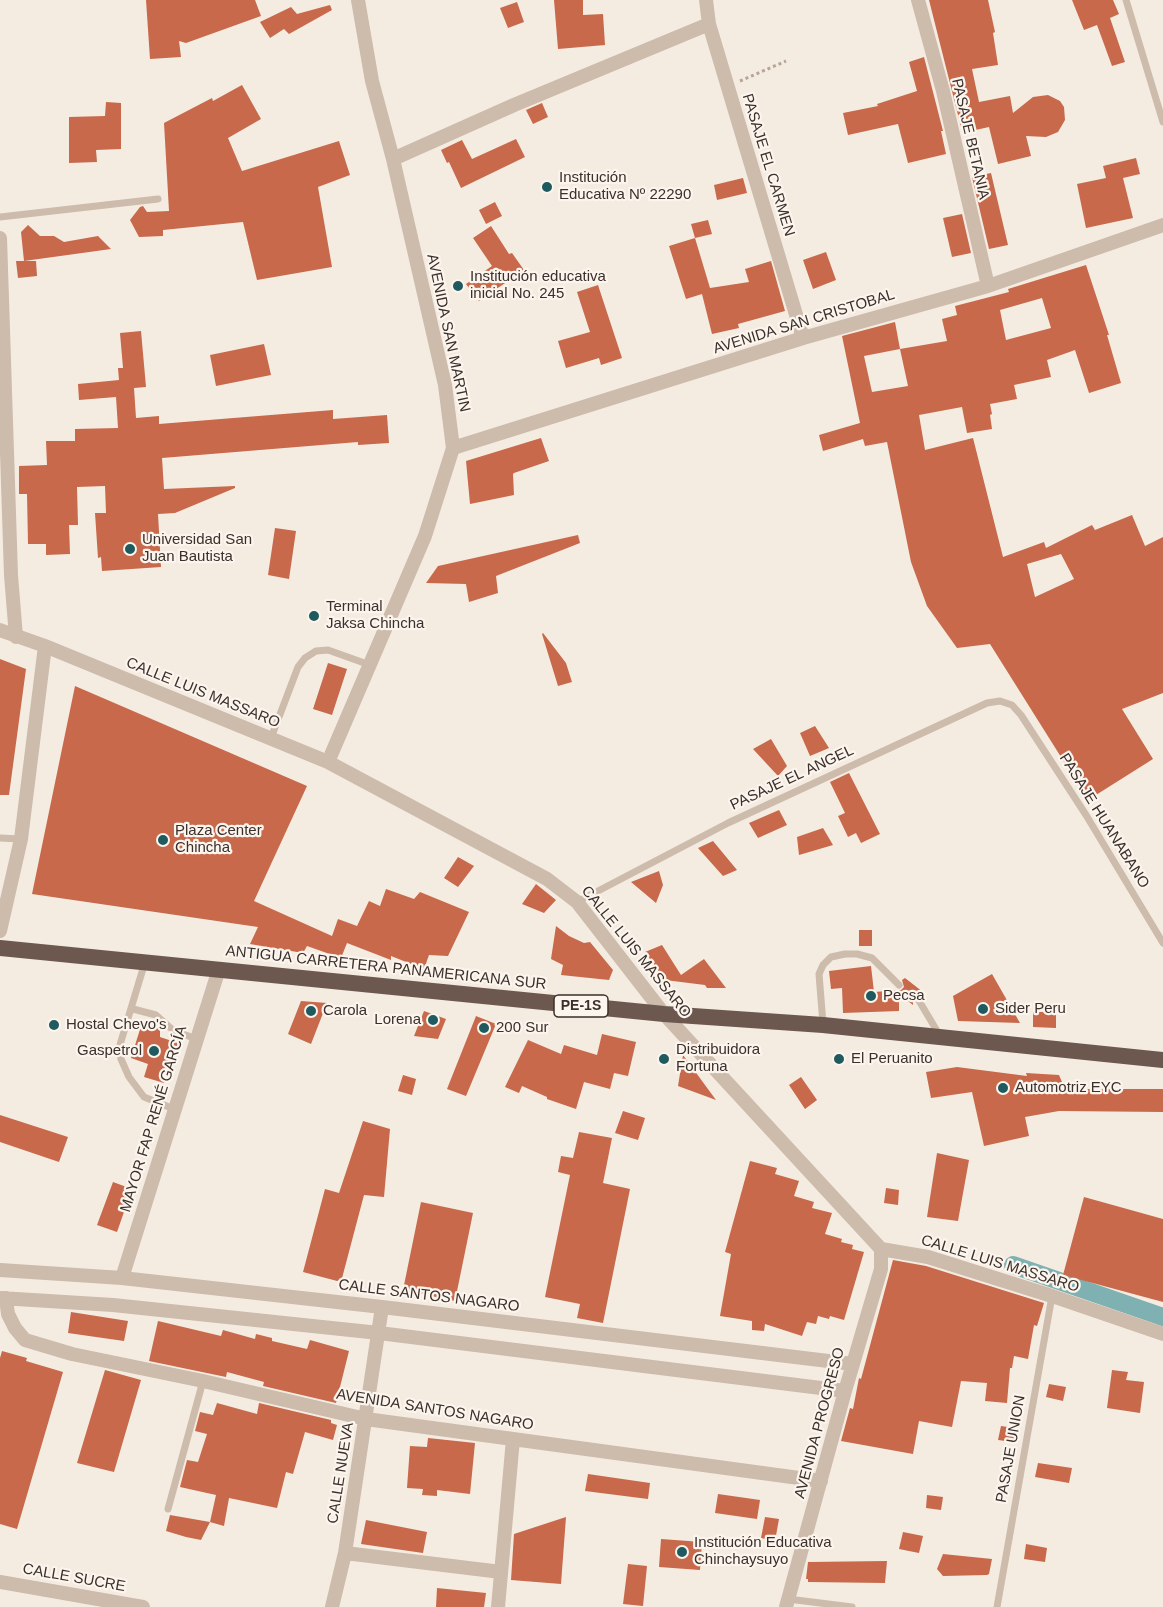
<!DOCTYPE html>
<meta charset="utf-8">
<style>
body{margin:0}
canvas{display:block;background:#f4ebe1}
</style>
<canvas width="1163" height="1607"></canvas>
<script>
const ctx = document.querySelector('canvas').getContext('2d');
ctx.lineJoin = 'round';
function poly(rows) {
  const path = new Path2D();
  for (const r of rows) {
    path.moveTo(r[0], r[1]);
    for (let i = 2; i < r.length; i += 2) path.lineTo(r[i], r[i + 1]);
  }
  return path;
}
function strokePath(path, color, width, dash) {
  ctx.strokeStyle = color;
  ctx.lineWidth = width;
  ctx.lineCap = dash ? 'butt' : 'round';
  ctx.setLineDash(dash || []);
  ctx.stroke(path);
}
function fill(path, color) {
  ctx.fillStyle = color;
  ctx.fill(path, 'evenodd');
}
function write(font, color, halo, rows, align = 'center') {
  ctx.font = font + ' Arial,sans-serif';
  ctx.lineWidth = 4.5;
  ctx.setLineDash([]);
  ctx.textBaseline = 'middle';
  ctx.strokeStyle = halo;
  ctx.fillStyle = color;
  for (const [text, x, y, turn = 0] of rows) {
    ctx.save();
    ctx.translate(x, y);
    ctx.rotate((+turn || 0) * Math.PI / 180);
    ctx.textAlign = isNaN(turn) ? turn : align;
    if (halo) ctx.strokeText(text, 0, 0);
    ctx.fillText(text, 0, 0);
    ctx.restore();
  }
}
strokePath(poly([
 [1013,1265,1163,1317]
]), '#7fb0b2', 18);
fill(poly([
 [146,0,255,0,261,16,186,43,179,41,181,57,150,59],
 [554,0,583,0,583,15,603,14,605,45,558,49],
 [929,0,988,0,995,32,993,33,998,65,972,69,979,102,1010,96,1013,113,1033,97,1048,95,1060,101,1064,107,1065,120,1058,132,1046,137,1026,136,1031,156,998,164,989,127,971,131,970,126,961,127],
 [1072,0,1113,0,1119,14,1110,18,1125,62,1112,66,1097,25,1084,30],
 [517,2,524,22,508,28,500,8],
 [330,5,332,10,289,34,284,29,270,38,260,22,291,7,297,14],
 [924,57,943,131,941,131,946,154,908,163,898,124,848,135,843,113,878,106,877,104,917,91,909,62],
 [242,85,261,119,228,138,242,171,339,141,350,175,318,187,332,267,257,280,243,222,163,230,163,236,139,237,130,220,140,207,143,206,147,212,169,211,164,123,212,98,213,101],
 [106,102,121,103,121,149,96,150,97,162,69,163,69,117,105,116],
 [542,103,548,117,533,124,526,110],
 [516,139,525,157,461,188,449,162,447,163,441,150,462,140,472,159],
 [1136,158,1140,174,1123,178,1133,218,1086,228,1077,184,1106,178,1103,166],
 [991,173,1008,245,989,249,972,177],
 [743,178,747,193,717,200,714,185],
 [495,202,502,216,486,224,479,210],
 [962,214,971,253,952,257,943,218],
 [708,220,712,234,695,238,691,224],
 [28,225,40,236,54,236,64,242,98,236,111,249,24,261,21,232],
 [491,226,509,254,512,253,524,270,479,301,466,284,492,266,473,238],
 [695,238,710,288,749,282,745,269,771,261,785,311,738,324,739,328,712,334,702,294,686,299,669,246],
 [826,252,836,280,813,289,803,260],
 [16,261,36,261,37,276,18,278],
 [1086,265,1109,335,1107,335,1121,383,1089,393,1075,350,1047,360,1051,377,1014,385,1017,399,990,404,992,414,990,415,992,429,967,433,962,407,919,415,925,450,973,438,1003,557,1044,542,1046,548,1092,525,1095,530,1132,515,1145,546,1163,537,1163,693,1122,709,1153,759,1088,800,990,644,957,648,927,606,911,562,887,442,865,446,863,439,823,451,819,435,860,423,842,336,895,322,900,349,947,341,942,319,957,315,955,306,1009,292,1008,289],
 [1042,298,1051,328,1006,340,1000,310],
 [900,349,908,386,872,392,864,356],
 [1061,554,1074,579,1035,597,1027,564],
 [598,285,622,358,601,365,599,358,566,368,558,341,590,332,577,292],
 [141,331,146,387,134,388,136,418,159,416,159,424,333,410,333,419,387,415,389,443,358,445,358,442,162,458,164,489,235,486,235,488,175,513,158,514,161,567,102,571,101,557,98,558,95,513,106,513,105,486,77,487,78,525,69,525,70,554,46,555,46,544,28,544,27,494,19,494,19,466,47,465,46,441,75,441,75,429,118,428,116,397,79,400,78,384,119,380,118,368,123,368,120,333],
 [264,344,271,375,216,386,210,355],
 [541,438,549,461,514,473,513,474,514,495,470,504,466,461],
 [275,528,296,531,289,579,268,575],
 [578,535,580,543,496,576,498,593,469,602,466,584,426,583,438,566],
 [543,633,566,663,572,682,558,686,542,634],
 [0,659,26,669,9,795,0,795],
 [328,663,347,669,332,715,313,709],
 [75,686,307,786,254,901,332,936,338,919,357,926,369,901,380,906,386,889,414,899,420,892,469,912,448,956,429,955,424,969,391,956,391,960,347,943,341,958,307,946,303,953,250,944,258,927,32,894],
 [815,726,829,748,810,756,800,733],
 [771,739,787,766,778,776,753,749],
 [849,773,880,834,861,843,856,833,848,837,838,816,845,813,830,782],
 [779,810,787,825,758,838,749,823],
 [823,828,833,845,799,855,797,837],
 [713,841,737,870,723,876,698,848],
 [458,857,474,866,458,887,444,878],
 [659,871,663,885,656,903,631,882],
 [536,884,556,900,544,913,522,904],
 [556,926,569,936,584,943,590,942,613,970,609,980,561,975,563,965,551,959],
 [859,930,872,930,872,946,859,946],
 [662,945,681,975,704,959,726,988,707,988,705,985,665,980,645,952],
 [871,966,874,992,901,990,904,987,902,980,905,978,923,992,921,994,917,993,913,996,913,1005,899,994,899,1011,843,1013,842,988,831,989,829,971],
 [992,974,1020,1023,958,1021,953,996],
 [301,1001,327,1003,311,1044,288,1034],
 [424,1011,446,1019,438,1039,414,1036],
 [1033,1012,1056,1012,1056,1028,1033,1027],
 [476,1016,496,1024,466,1096,447,1089],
 [142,1023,160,1029,160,1037,178,1043,164,1083,144,1077,148,1064,131,1058],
 [602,1034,636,1042,628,1076,614,1073,610,1089,584,1082,576,1109,547,1099,547,1097,522,1086,519,1093,505,1087,528,1040,561,1054,564,1045,597,1055],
 [683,1055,716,1100,678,1086],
 [957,1067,1027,1076,1026,1073,1059,1075,1065,1089,1163,1089,1163,1112,1059,1111,1025,1117,1029,1136,984,1146,972,1092,931,1098,926,1072],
 [403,1075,416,1079,412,1095,398,1091],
 [801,1077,817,1100,805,1109,789,1085],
 [623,1111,645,1118,638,1140,615,1133],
 [0,1115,68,1137,59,1162,0,1142],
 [363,1121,390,1129,384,1197,364,1195,341,1282,303,1272,325,1189,339,1193],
 [579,1132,612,1138,603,1183,630,1189,603,1323,577,1318,580,1304,545,1297,570,1175,558,1172,561,1156,573,1158],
 [937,1153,969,1160,958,1221,927,1217],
 [750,1161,777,1168,775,1174,799,1181,794,1196,814,1202,812,1208,832,1213,825,1234,842,1239,841,1242,853,1245,852,1249,864,1252,844,1320,830,1316,829,1319,818,1316,816,1324,807,1322,802,1336,765,1324,764,1331,752,1330,752,1321,720,1316,731,1254,725,1252],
 [113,1182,132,1189,117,1232,97,1225],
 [886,1188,899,1190,898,1205,884,1203],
 [1084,1197,1163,1219,1163,1302,1063,1275],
 [421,1202,473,1213,455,1301,403,1290],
 [893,1260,926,1266,1044,1303,1037,1326,1034,1325,1028,1359,1014,1356,1012,1368,1010,1368,1007,1403,985,1401,987,1383,961,1381,952,1427,919,1421,913,1454,841,1441,850,1408,853,1409,859,1378,861,1379],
 [71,1312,128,1321,124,1341,68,1333],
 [158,1321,221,1336,223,1330,255,1339,256,1334,272,1338,272,1341,307,1349,310,1340,349,1351,336,1403,263,1386,264,1382,227,1372,226,1377,149,1361],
 [2,1351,27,1358,26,1361,63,1372,17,1529,0,1524,0,1358],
 [105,1370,141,1380,114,1472,77,1463],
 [1112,1370,1128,1372,1126,1380,1144,1382,1140,1413,1107,1408],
 [1049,1384,1066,1387,1063,1401,1046,1397],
 [217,1403,257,1414,259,1403,331,1420,331,1423,337,1425,333,1440,305,1432,293,1474,286,1472,277,1508,229,1498,224,1526,210,1522,216,1495,180,1487,187,1460,198,1462,207,1434,195,1431,200,1412,213,1415],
 [1001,1426,1015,1428,1013,1442,998,1440],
 [428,1438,475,1443,470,1494,437,1490,437,1496,422,1495,423,1489,407,1488,410,1446,427,1447],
 [1038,1463,1072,1468,1069,1483,1035,1477],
 [588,1474,650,1483,648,1499,585,1491],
 [718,1494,760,1500,757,1519,715,1513],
 [927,1495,943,1497,941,1510,926,1508],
 [170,1515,210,1522,201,1540,186,1537,166,1531],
 [566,1517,561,1584,511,1580,514,1534],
 [765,1517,779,1519,775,1541,761,1538],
 [366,1520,427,1532,423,1553,361,1544],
 [903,1532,923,1536,919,1553,899,1549],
 [661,1539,702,1542,700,1570,659,1567],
 [1026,1544,1047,1548,1045,1562,1024,1559],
 [943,1554,992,1559,989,1574,987,1575,943,1576,937,1569],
 [887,1561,885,1583,808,1582,808,1579,806,1579,808,1562],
 [628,1564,647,1566,643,1606,623,1604],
 [437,1588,486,1593,484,1607,436,1607]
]), '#c8694b');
strokePath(poly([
 [740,81,786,61]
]), '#b9a596', 3, [3, 3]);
strokePath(poly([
 [1126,0,1163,122],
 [0,217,158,199],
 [271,738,298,667,305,658,316,651,328,650,370,665],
 [0,838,21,839],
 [577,902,728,823,987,703,1000,701,1012,705,1021,715,1086,815,1163,943],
 [145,962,119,1048,121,1059,129,1077,144,1097,174,1109],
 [918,999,940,1036],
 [133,1009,156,1015,174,1031,197,1039],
 [823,1024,819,974,823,965,831,957,845,954,857,954,872,958,899,985],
 [168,1509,203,1381],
 [788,1599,852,1607],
 [997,1607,1052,1296]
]), '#cdbbac', 7);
strokePath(poly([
 [706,0,709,24,803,338],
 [918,0,943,91,988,286],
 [393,159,514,105,709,24],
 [0,238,11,575,16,637],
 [453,448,803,338,988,286,1163,225],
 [0,630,45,646,328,762,547,879,577,902,664,1014,881,1249,928,1257,1052,1296,1163,1334],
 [328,762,425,536,453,448,445,385,393,159,372,81,358,0],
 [0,931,21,839,45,646],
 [0,1270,122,1278,382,1307,853,1364],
 [122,1278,219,969],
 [0,1298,113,1305,379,1333,845,1391],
 [6,1298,8,1314,15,1328,25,1340,72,1354,203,1381,366,1419,821,1481],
 [345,1553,501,1572],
 [0,1582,143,1607],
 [332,1607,345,1553,382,1307],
 [498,1607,513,1439],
 [786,1607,845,1391,881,1269,881,1249]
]), '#cdbbac', 14);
strokePath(poly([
 [0,948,664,1014,823,1025,1163,1060]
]), '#6c584f', 16);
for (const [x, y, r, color] of [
 [547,187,6,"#1f5a5e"],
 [458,286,6,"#1f5a5e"],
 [130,549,6,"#1f5a5e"],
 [314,616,6,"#1f5a5e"],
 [163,840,6,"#1f5a5e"],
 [871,996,6,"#1f5a5e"],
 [983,1009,6,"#1f5a5e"],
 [311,1011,6,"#1f5a5e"],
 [433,1020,6,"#1f5a5e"],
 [54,1025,6,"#1f5a5e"],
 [484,1028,6,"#1f5a5e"],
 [154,1051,6,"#1f5a5e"],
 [664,1059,6,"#1f5a5e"],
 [839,1059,6,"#1f5a5e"],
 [1003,1088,6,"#1f5a5e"],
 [682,1552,6,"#1f5a5e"]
]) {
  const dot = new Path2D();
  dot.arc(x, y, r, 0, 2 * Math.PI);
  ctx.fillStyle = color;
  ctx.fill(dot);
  strokePath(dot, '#fbf5ee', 2);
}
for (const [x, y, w] of [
 [581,1006,54]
]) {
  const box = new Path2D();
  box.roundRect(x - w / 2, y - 11, w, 22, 4.5);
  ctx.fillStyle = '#fbf5ee';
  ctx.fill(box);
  strokePath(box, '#3b302b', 1.5);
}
write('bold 14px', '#3b302b', null, [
 ["PE-1S",581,1006]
]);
write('15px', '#3b302b', '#fbf5ee', [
 ["PASAJE BETANIA",970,139,77],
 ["PASAJE EL CARMEN",768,165,73],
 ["AVENIDA SAN CRISTOBAL",804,322,-17],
 ["AVENIDA SAN MARTIN",448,333,78],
 ["CALLE LUIS MASSARO",203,693,22],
 ["PASAJE EL ANGEL",792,778,-25],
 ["PASAJE HUANABANO",1104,821,58],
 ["CALLE LUIS MASSARO",636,952,51],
 ["ANTIGUA CARRETERA PANAMERICANA SUR",386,968,6],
 ["MAYOR FAP RENÉ GARCÍA",154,1119,-73],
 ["CALLE LUIS MASSARO",1000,1264,17],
 ["CALLE SANTOS NAGARO",429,1296,7],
 ["AVENIDA SANTOS NAGARO",435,1410,9],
 ["AVENIDA PROGRESO",820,1423,-75],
 ["PASAJE UNION",1011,1449,-80],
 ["CALLE NUEVA",341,1473,-81],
 ["CALLE SUCRE",74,1578,10]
]);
write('15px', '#3b302b', '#fbf5ee', [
 ["Institución",559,178],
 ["Educativa Nº 22290",559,195],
 ["Institución educativa",470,277],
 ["inicial No. 245",470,294],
 ["Universidad San",142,540],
 ["Juan Bautista",142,557],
 ["Terminal",326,607],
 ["Jaksa Chincha",326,624],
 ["Plaza Center",175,831],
 ["Chincha",175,848],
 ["Pecsa",883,996],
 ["Sider Peru",995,1009],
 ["Carola",323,1011],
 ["Lorena",421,1020,"right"],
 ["Hostal Chevo's",66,1025],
 ["200 Sur",496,1028],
 ["Distribuidora",676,1050],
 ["Fortuna",676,1067],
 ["Gaspetrol",142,1051,"right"],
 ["El Peruanito",851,1059],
 ["Automotriz EYC",1015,1088],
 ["Institución Educativa",694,1543],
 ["Chinchaysuyo",694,1560]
], 'left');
</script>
